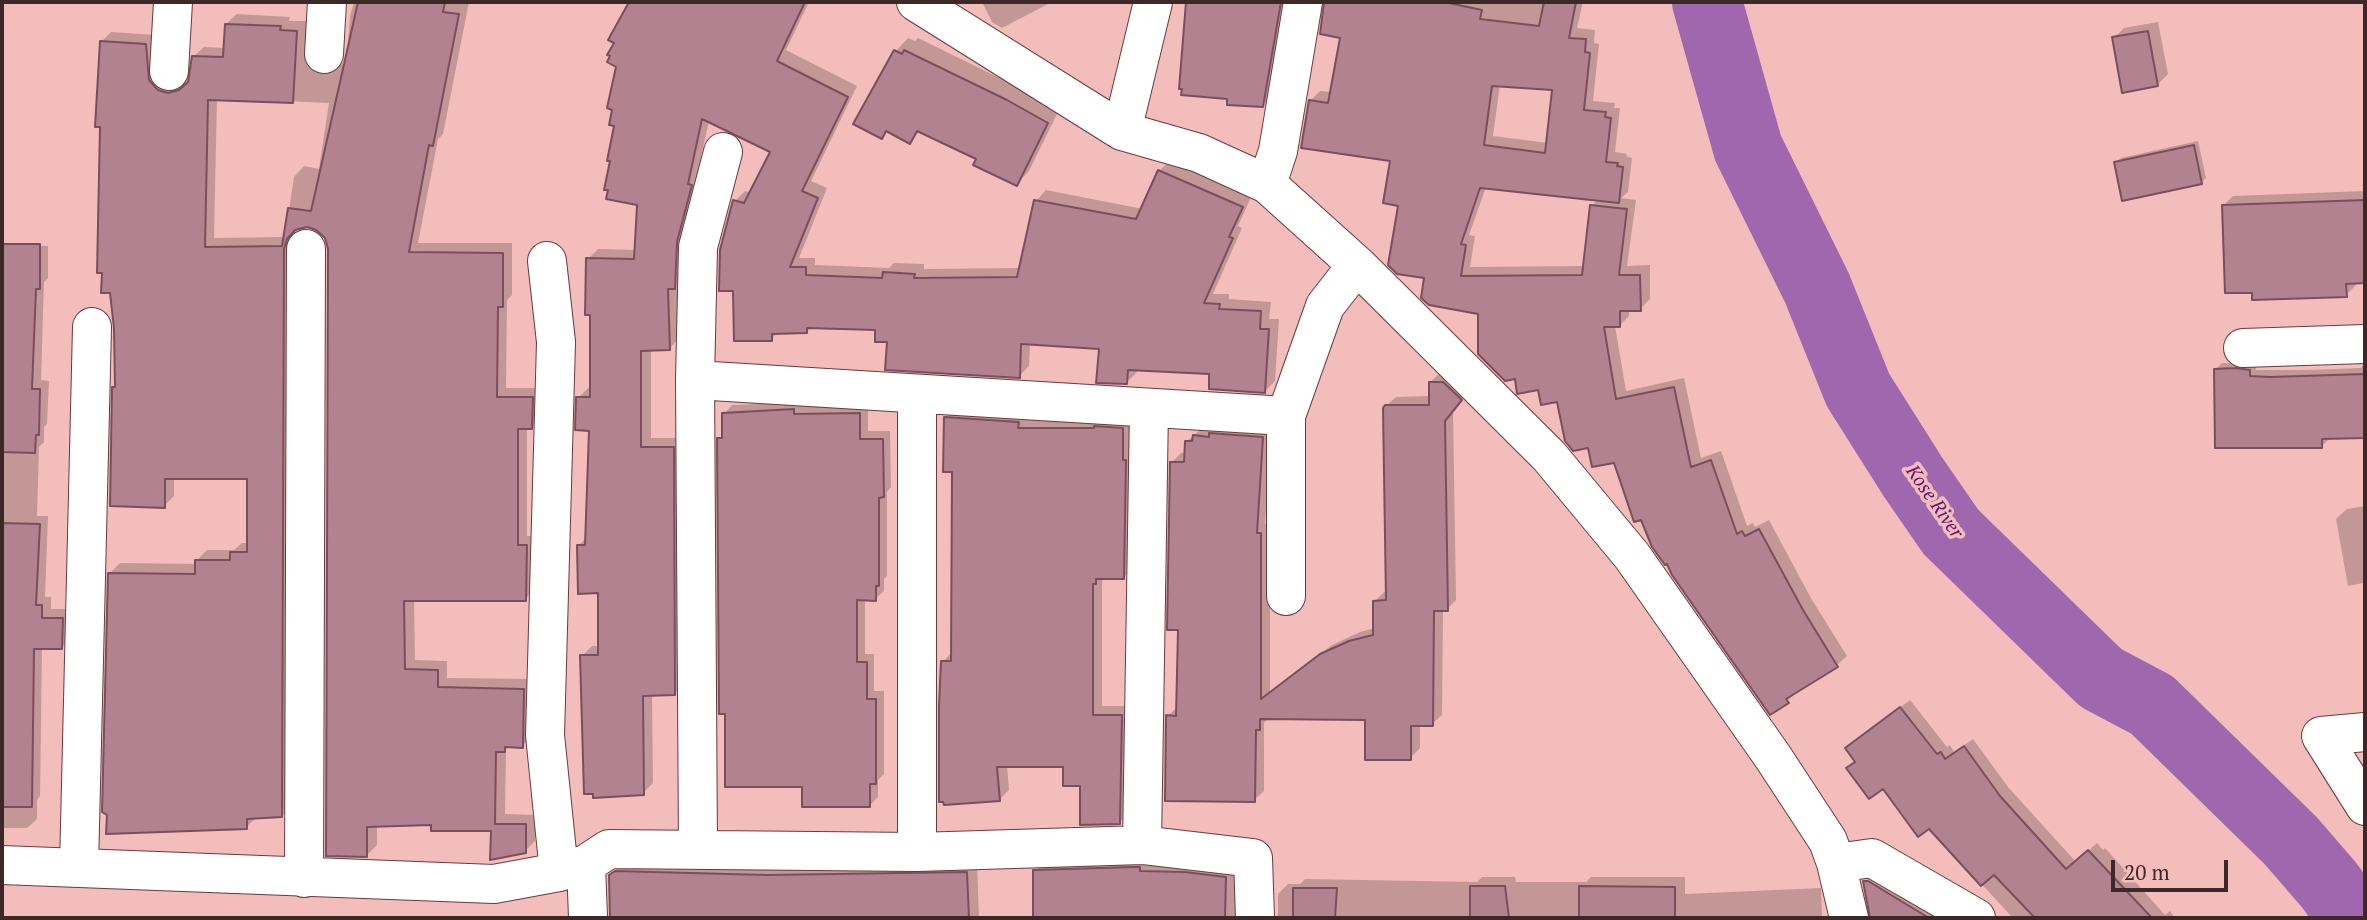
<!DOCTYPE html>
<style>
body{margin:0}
#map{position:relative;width:2367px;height:920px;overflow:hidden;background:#f3bdbc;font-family:"PT Serif",serif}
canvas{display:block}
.frame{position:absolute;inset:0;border:4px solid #3d2828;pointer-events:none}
.scale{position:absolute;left:2111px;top:860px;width:117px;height:32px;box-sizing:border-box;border:4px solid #3d2828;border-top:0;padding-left:9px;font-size:21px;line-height:24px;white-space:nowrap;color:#3d2828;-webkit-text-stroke:5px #f3bdbc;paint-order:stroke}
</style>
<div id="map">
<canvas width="2367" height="920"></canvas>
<div class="frame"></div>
<div class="scale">20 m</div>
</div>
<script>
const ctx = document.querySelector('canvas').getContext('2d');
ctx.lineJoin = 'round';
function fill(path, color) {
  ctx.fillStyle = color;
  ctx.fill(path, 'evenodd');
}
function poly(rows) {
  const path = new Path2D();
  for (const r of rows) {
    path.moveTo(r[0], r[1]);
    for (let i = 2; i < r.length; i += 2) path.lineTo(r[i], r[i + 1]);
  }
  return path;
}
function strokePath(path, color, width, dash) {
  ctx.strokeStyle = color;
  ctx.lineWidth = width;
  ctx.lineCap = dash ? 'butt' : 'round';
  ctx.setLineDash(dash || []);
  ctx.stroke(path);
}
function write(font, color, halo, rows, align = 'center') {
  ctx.font = font + ' "PT Serif",serif';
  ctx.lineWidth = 7;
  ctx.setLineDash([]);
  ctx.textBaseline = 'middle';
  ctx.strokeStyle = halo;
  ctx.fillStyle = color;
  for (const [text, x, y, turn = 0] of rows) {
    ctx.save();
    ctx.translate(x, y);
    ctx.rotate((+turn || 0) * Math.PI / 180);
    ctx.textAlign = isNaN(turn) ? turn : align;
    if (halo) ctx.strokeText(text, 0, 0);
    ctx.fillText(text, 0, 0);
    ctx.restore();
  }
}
fill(poly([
 [354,2,469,2,443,134,438,139,418,243,512,243,512,295,507,300,506,388,542,388,541,418,531,428,527,428,527,536,536,536,535,589,525,599,414,599,415,660,447,661,447,678,533,679,532,736,522,746,509,746,506,749,505,814,536,815,535,841,525,851,492,829,433,823,377,824,377,845,367,855,330,249,326,237,317,228,307,225,296,228,294,238,292,806,282,816,257,817,246,827,110,573,120,563,197,564,197,560,207,550,234,550,242,543,249,543,249,477,174,477,174,496,164,506,114,387,117,385,101,42,111,32,156,35,178,83,190,81,193,57,204,47,225,48,226,24,237,14,290,17,289,21,313,21,333,66,345,64,347,56,350,16],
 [217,98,329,103,319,169,304,166,294,177,285,237,214,238],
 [631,2,809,2,786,50,857,86,811,181,827,188,799,258,815,258,815,265,889,268,894,263,924,264,924,269,1021,268,1036,201,1046,190,1143,209,1159,171,1170,161,1251,197,1238,226,1242,228,1213,294,1229,294,1229,299,1271,302,1269,319,1279,319,1275,381,1265,391,1210,373,1137,368,1137,372,1126,383,1100,348,1030,343,1029,366,1019,376,889,341,877,328,811,327,806,332,778,332,771,339,735,201,745,191,751,193,772,152,709,121,697,174,701,175,679,338,669,349,651,349,651,438,683,438,685,683,674,694,652,694,653,783,643,793,582,656,592,646,600,646,600,592,578,546,587,537,591,429,578,398,588,388,592,388,592,314,588,259,598,249,636,250,639,204,616,125,618,66,616,42,611,40],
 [982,2,1052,2,1002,28,992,22],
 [1192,2,1288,2,1273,95,1263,105,1229,97,1186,33],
 [1326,2,1583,2,1577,28,1595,30,1594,43,1599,44,1593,101,1615,103,1614,108,1620,108,1615,152,1627,154,1626,156,1632,158,1628,192,1621,198,1636,200,1627,266,1650,265,1650,299,1640,309,1629,309,1629,316,1619,326,1615,326,1626,391,1684,378,1701,458,1721,451,1747,526,1753,523,1755,527,1769,520,1812,600,1847,656,1837,665,1797,692,1787,701,1615,461,1589,446,1558,400,1540,388,1517,377,1480,312,1426,277,1400,204,1392,160,1310,101,1320,91,1331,92,1342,36],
 [1500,84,1554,89,1548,143,1493,136],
 [1486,187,1598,199,1592,206,1585,266,1470,267,1475,236,1469,235],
 [2158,22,2168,74,2158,84,2114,38,2124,28],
 [908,38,915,41,918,38,1020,88,1059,110,1029,171,1017,184,978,159,920,131,910,142,888,130,882,136,856,123,896,51],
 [2198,141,2206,178,2201,183,2116,163,2121,158],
 [2365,191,2365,281,2356,282,2356,285,2346,295,2253,291,2223,206,2233,196],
 [2,245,48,246,48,278,44,282,41,380,49,381,47,424,44,427,44,442,39,447,37,516,48,516,45,597,51,597,51,609,71,609,71,638,62,647,42,647,40,796,37,800,37,819,27,828,2,828],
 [2222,363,2256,364,2256,370,2307,370,2361,368,2365,363,2365,436,2327,437,2328,440,2321,447,2216,369],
 [1440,373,1470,390,1453,410,1456,600,1447,609,1443,610,1442,715,1432,724,1420,724,1420,748,1410,758,1367,719,1269,718,1264,723,1264,791,1254,800,1168,716,1178,706,1180,628,1172,462,1181,453,1187,453,1187,441,1204,427,1271,428,1265,524,1270,524,1270,693,1332,645,1360,632,1375,628,1375,601,1384,592,1388,592,1386,406,1396,397,1430,396,1430,382],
 [802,402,802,406,868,405,868,431,890,431,891,487,887,492,887,576,884,579,884,591,875,599,865,599,865,654,874,654,874,691,884,691,884,774,878,780,878,797,869,806,804,785,726,712,719,439,724,434,724,414,732,405],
 [955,408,1132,419,1134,567,1124,577,1102,577,1102,706,1131,706,1130,812,1120,822,1065,766,1007,766,1009,790,999,800,943,662,952,652,954,470,945,418],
 [2365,506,2365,594,2363,583,2348,586,2336,519,2347,509],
 [1910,700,1947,747,1950,745,1954,752,1973,739,2008,787,2076,862,2097,843,2103,850,2105,848,2165,915,2170,911,2175,918,2013,918,1929,827,1883,787,1848,768,1856,760,1847,748],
 [1045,861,1236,867,1246,918,1035,918,1035,871],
 [977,863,979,918,611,918,610,876,621,865],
 [1482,877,1515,877,1516,882,1586,882,1591,877,1685,877,1685,894,1821,888,1822,918,1278,918,1278,894,1288,884,1300,884,1305,879,1477,882],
 [1869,877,1941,918,1871,918,1872,913,1865,882]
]), '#0003');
strokePath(poly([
 [1707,2,1748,148,1817,288,1858,390,1913,477,1951,532,2101,678,2152,705,2291,841,2329,885,2353,918]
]), '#a067af', 70);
const building = poly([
 [358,2,445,2,443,12,459,14,433,146,429,145,409,252,503,253,503,307,498,307,497,397,533,397,532,429,518,429,518,545,527,545,526,601,404,601,405,669,438,670,438,687,524,689,523,748,505,747,505,752,496,752,495,824,526,824,526,853,490,860,491,831,431,831,431,825,367,827,367,857,326,856,328,249,325,238,316,230,307,227,295,230,287,239,284,249,282,817,247,819,247,829,106,834,107,815,102,812,108,573,195,574,195,560,230,560,230,552,247,552,247,479,165,479,165,508,110,506,112,387,115,387,114,328,110,293,101,293,102,273,97,273,100,127,95,127,100,41,146,44,149,80,158,90,168,93,179,90,188,82,192,56,223,57,225,24,281,26,280,30,297,31,293,103,208,100,205,247,282,246,288,208,311,211,358,2],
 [629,2,805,2,777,61,848,97,802,191,818,198,790,267,806,267,806,275,882,278,883,272,915,274,914,278,1017,277,1034,200,1136,219,1158,170,1243,207,1229,237,1233,238,1204,303,1220,304,1219,309,1261,311,1260,329,1269,329,1265,393,1209,389,1209,374,1128,370,1127,384,1096,383,1099,349,1021,344,1020,378,885,370,887,342,875,342,875,330,807,328,807,333,772,334,772,341,734,341,733,291,719,291,720,250,733,200,744,203,770,152,702,119,688,184,692,185,677,242,675,289,668,289,670,350,641,351,641,447,674,447,675,695,643,696,644,795,593,798,593,794,584,794,580,655,598,655,598,593,578,594,577,545,585,545,589,431,575,430,576,397,590,397,590,315,585,315,586,258,634,259,637,205,606,199,608,190,604,190,610,161,607,161,614,126,609,125,612,110,607,108,616,67,607,62,610,56,607,55,614,43,608,40,629,2],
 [1186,2,1281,2,1263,107,1227,105,1227,99,1181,95,1182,89,1179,89,1186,2],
 [1324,2,1444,2,1482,10,1480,19,1539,26,1544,2,1576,2,1569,38,1586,39,1585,52,1590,53,1584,110,1606,112,1605,117,1611,118,1606,162,1618,163,1617,166,1623,167,1619,203,1480,188,1461,244,1466,245,1461,276,1582,275,1590,205,1627,209,1619,275,1640,275,1641,311,1620,311,1620,327,1604,327,1616,399,1674,387,1691,467,1711,460,1737,534,1742,531,1745,536,1759,529,1803,610,1838,667,1786,699,1789,703,1770,715,1672,575,1667,564,1665,565,1652,547,1641,520,1634,522,1614,463,1592,467,1588,448,1573,451,1565,441,1557,402,1541,405,1538,390,1517,394,1515,379,1505,381,1478,354,1478,314,1429,305,1421,298,1424,278,1397,274,1388,265,1398,206,1383,203,1390,161,1301,148,1309,100,1328,103,1340,38,1320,34,1324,2],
 [1492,86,1552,90,1545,153,1484,145,1492,86],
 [2148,31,2158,86,2122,93,2112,37,2148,31],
 [894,50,902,54,904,50,1007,100,1048,123,1017,186,973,165,976,159,917,131,910,144,886,131,882,139,853,124,894,50],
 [2194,145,2202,184,2122,201,2114,162,2194,145],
 [2365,200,2365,283,2346,284,2347,297,2252,300,2252,293,2225,293,2222,205,2365,200],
 [2,244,40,244,40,289,36,289,32,389,40,389,39,435,36,435,35,453,2,452,2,244],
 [2236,368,2250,370,2250,376,2270,377,2365,374,2365,438,2322,439,2322,448,2215,448,2214,369,2236,368],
 [1429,382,1443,382,1462,400,1445,421,1448,611,1434,611,1433,726,1411,726,1411,760,1365,760,1365,720,1260,719,1260,730,1256,730,1255,802,1165,801,1166,715,1176,716,1178,630,1167,630,1170,462,1184,462,1185,441,1192,441,1193,435,1209,437,1209,433,1263,437,1257,533,1261,533,1261,699,1320,654,1349,641,1373,635,1373,601,1386,600,1383,408,1385,405,1429,405,1429,382],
 [794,409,794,414,860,413,860,439,883,439,884,497,879,498,879,586,876,586,876,601,857,600,857,662,867,662,867,699,876,699,876,784,870,784,870,807,802,807,802,787,725,787,725,714,719,714,717,438,722,438,722,413,794,409],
 [944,417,1019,422,1018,428,1094,428,1094,426,1123,428,1123,460,1126,460,1124,579,1096,579,1096,584,1093,584,1093,715,1122,715,1120,824,1080,825,1080,786,1063,786,1063,767,997,767,1000,801,944,805,943,802,939,802,939,705,941,661,951,661,952,472,943,472,944,417],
 [2,523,40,524,36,605,42,605,42,618,63,618,62,649,34,649,32,807,2,807,2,523],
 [1900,707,1937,754,1941,752,1945,759,1964,746,2000,796,2066,869,2088,850,2152,918,2035,918,1994,875,1981,886,1929,829,1918,837,1883,789,1869,799,1846,768,1855,762,1845,748,1900,707],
 [1133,867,1140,867,1140,871,1185,872,1226,877,1225,918,1033,918,1033,870,1133,867],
 [615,871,768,875,967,872,969,918,610,918,609,875,615,871],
 [1863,881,1868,881,1929,918,1870,918,1863,881],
 [1470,886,1505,886,1509,918,1470,918,1470,886],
 [1579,886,1675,887,1675,918,1579,918,1579,886],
 [1293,888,1337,888,1335,918,1293,918,1293,888]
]);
fill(building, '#b38291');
strokePath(building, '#7b4e5d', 2);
const minor = poly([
 [916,2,1122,131,1199,153,1267,184,1357,265,1549,456,1632,556,1773,757,1828,841,1836,863,1849,918],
 [324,54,327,2],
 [169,71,173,2],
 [1122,131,1153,2],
 [723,152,698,247,695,380,1286,416],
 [1267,184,1278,151,1303,2],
 [547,261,556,342,545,735,559,872],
 [2243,348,2365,344],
 [695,380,698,850],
 [1286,596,1286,416,1325,306,1357,265],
 [2365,732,2321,736,2365,806],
 [1142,845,1149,408],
 [917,852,917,394],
 [1836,863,1872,858,1976,918],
 [586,864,609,849,917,852,1142,845,1253,858,1255,918],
 [2,865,494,884,559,872,586,864,588,918],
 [79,867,92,327],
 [304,878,306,249]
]);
strokePath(minor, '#683b3c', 40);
strokePath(minor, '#fff', 38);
write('italic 19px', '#611773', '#f3bdbc', [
 ["Kose River",1934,502,55]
]);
</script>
